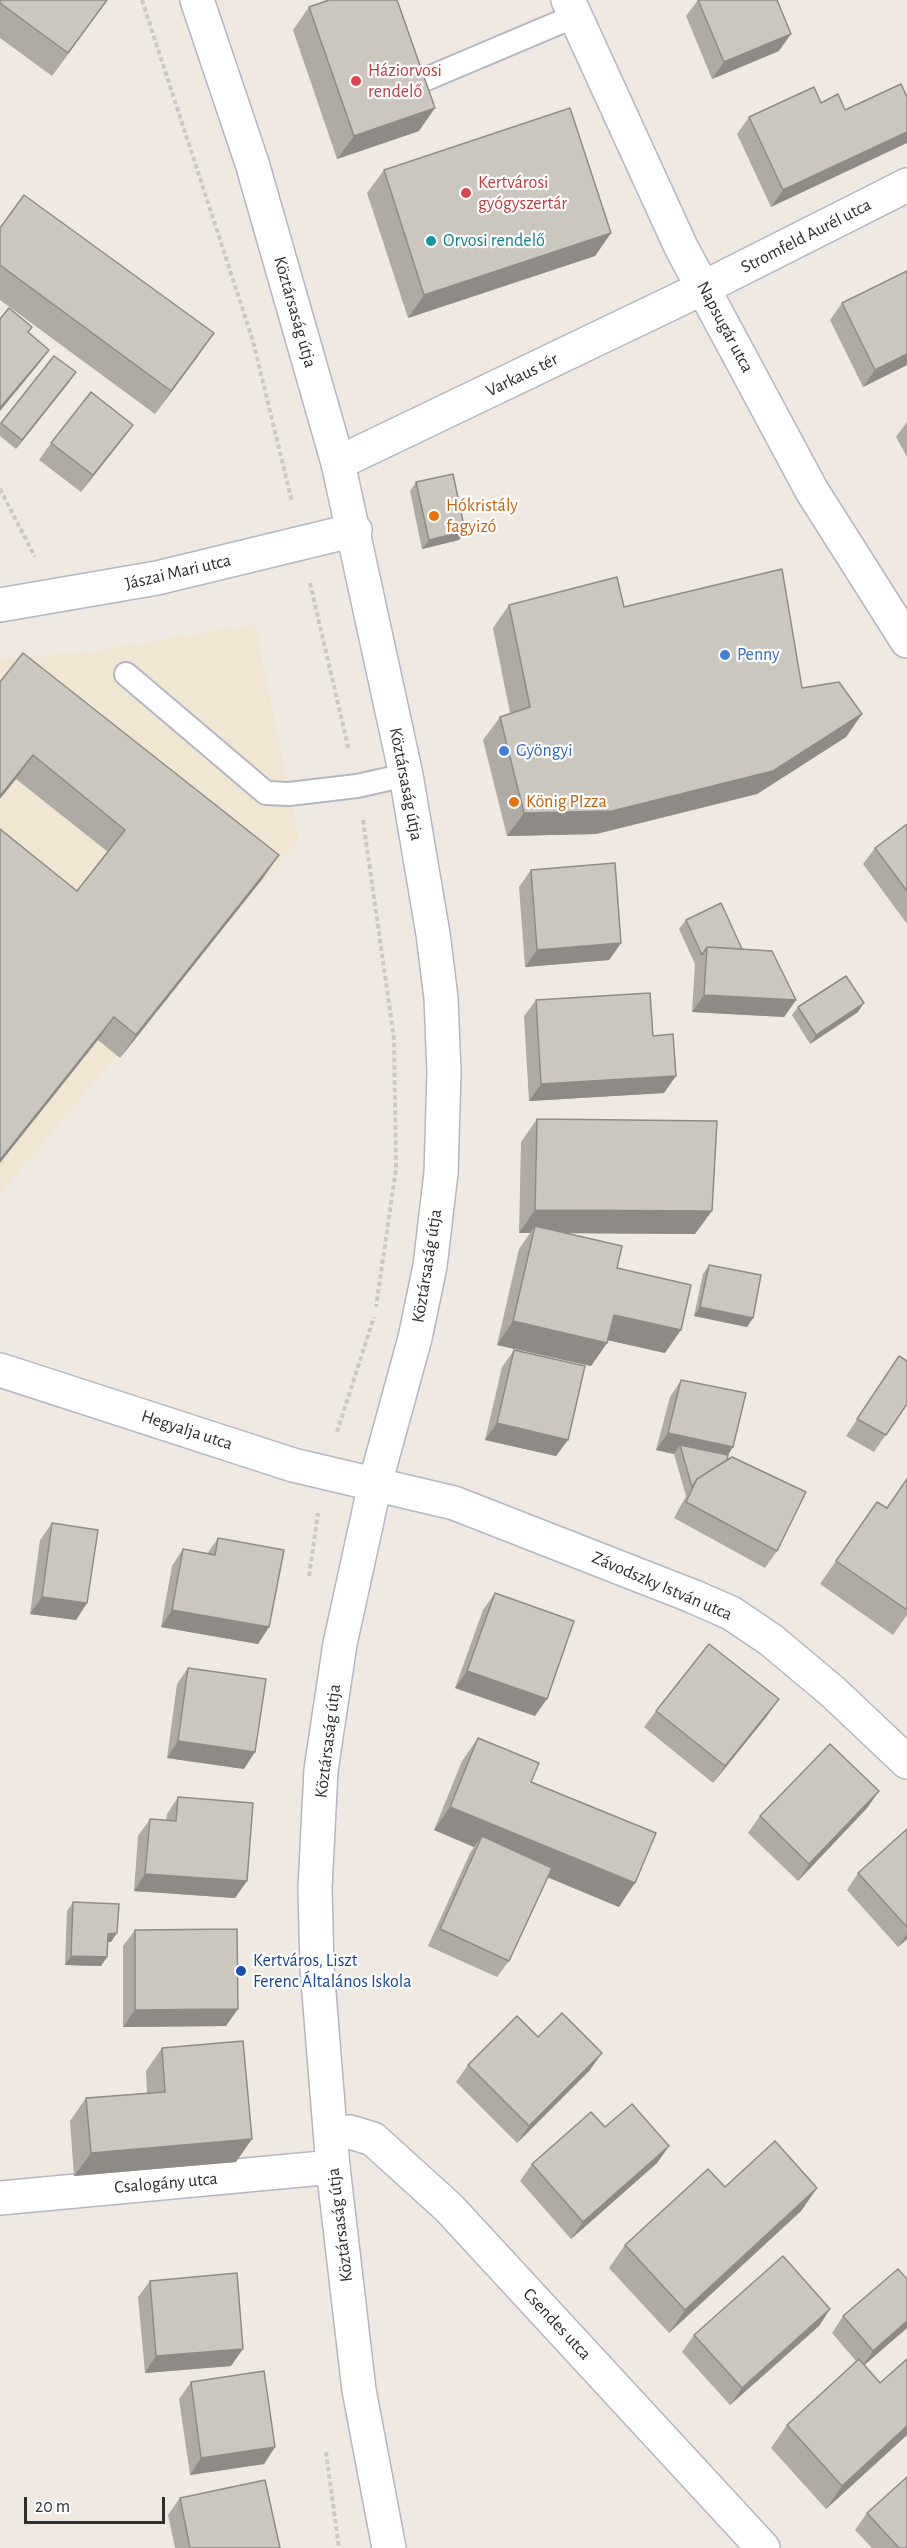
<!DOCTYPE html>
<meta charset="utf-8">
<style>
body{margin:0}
#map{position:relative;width:907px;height:2548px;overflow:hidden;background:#efe9e1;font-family:"Alegreya Sans",sans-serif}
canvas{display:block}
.scale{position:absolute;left:24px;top:2497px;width:141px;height:27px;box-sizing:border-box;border:3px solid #2e2e2e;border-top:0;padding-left:8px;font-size:18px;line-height:21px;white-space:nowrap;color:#2e2e2e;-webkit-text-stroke:4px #fff;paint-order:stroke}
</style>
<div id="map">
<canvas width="907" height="2548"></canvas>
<div class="scale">20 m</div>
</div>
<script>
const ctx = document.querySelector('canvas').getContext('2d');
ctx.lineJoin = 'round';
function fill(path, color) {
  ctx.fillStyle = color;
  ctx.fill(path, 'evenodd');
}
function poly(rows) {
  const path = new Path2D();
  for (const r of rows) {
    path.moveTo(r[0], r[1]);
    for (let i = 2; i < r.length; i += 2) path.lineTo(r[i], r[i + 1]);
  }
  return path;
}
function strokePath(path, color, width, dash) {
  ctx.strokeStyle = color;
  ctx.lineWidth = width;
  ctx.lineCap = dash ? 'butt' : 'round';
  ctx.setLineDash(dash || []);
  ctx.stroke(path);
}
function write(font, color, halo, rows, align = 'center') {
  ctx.font = font + ' "Alegreya Sans",sans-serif';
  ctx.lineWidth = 4.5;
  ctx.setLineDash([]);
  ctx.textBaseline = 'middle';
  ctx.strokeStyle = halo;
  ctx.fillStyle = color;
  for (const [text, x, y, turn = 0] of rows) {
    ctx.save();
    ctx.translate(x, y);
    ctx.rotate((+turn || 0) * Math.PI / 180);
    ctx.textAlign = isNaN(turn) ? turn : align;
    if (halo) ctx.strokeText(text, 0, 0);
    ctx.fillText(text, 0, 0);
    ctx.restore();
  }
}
fill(poly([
 [255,624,299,839,0,1194,0,659,87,652]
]), '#f0e6d1');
const lane = poly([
 [426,79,575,16],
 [126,674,266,793,289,794,357,786,406,775]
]);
const street = poly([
 [568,0,681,247,812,491,907,641],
 [338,463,705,287,907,185],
 [0,605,157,578,355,530],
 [0,1370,293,1465,454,1503,692,1596,731,1613,771,1640,833,1692,907,1762],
 [331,2135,350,2132,373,2139,449,2208,763,2548],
 [0,2198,333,2167]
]);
const secondary = poly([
 [197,0,252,163,338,463,406,775,433,934,441,998,444,1072,441,1173,430,1266,415,1338,375,1484,340,1644,321,1770,315,1888,317,1968,333,2167,359,2390,389,2548]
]);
strokePath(lane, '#b4b7c1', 26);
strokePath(street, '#b4b7c1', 36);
strokePath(secondary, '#b4b7c1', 36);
strokePath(poly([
 [142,0,253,341,292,502],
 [0,489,35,557],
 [310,583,349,751],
 [363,820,394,1039,396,1169,376,1307],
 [337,1432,374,1317],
 [309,1576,318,1513],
 [326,2452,339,2548]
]), '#c9c9c9', 4, [4.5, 3]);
strokePath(lane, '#fff', 22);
strokePath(street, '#fff', 33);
strokePath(secondary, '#fff', 33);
fill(poly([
 [0,0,91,22,52,76,0,38],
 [698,0,777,0,779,51,712,79,686,16],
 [309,7,419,131,337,159,293,30],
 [821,103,845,110,771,207,737,134,749,117],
 [384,170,611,233,595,256,408,318,367,193],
 [0,228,198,356,155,414,0,300],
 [842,303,907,365,863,387,830,320],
 [54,356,70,381,16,449,0,436,0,424],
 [907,422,907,457,896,437],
 [121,441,81,492,39,460,51,443],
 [416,482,465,531,459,540,422,549,410,491],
 [509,605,624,607,802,688,862,714,846,737,757,794,596,834,507,836,483,740,500,717,510,713,493,628],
 [0,682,263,878,120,1058,98,1040,77,891,108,852,16,779],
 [907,824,907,924,863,864,875,848],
 [531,870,621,943,609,960,525,967,519,887],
 [686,920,742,949,796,1000,784,1017,692,1012,695,964,679,929],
 [536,1000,653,1036,664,1093,529,1101,524,1016],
 [798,1007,858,1012,810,1044,792,1015],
 [537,1119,695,1234,568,1233,617,1268,665,1353,608,1340,607,1343,591,1366,497,1345,519,1249,530,1233,519,1233,521,1142],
 [709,1265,753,1318,747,1327,694,1316,703,1274],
 [514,1350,568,1440,556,1456,485,1440,502,1367],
 [899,1356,907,1404,874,1452,846,1436],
 [681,1380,733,1447,728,1455,727,1460,777,1551,765,1568,674,1518,686,1496,674,1454,656,1450,670,1397],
 [907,1478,907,1615,893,1635,820,1584,877,1502,887,1508],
 [52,1523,87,1603,76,1620,30,1614,40,1540],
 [218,1538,269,1627,258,1644,161,1627,172,1566,183,1549,207,1554],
 [495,1593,535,1716,455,1688,483,1610],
 [188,1668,244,1769,167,1758,177,1684],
 [656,1711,767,1716,713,1783,644,1727],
 [478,1738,531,1782,619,1907,548,1877,509,1961,497,1977,428,1946,470,1853,474,1847,434,1830,462,1761],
 [879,1791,867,1808,798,1881,748,1833,760,1816],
 [178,1797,247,1881,235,1898,134,1891,138,1836,150,1819,166,1820,167,1814],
 [907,1829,907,1939,898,1947,847,1890,858,1873],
 [73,1902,111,1942,108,1942,107,1957,101,1966,65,1965,67,1911],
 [135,1930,226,2026,123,2027,123,1946],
 [538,2037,590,2070,517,2143,456,2082,468,2065],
 [162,2048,236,2162,74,2176,70,2121,86,2098,147,2093,146,2071],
 [605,2127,669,2146,657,2163,571,2239,520,2181,532,2164],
 [725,2187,817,2188,801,2211,669,2333,609,2268,625,2245],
 [150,2281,231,2366,145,2373,138,2297],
 [830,2309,819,2326,730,2405,682,2352,694,2335],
 [843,2316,907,2328,864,2365,880,2383,907,2359,907,2435,826,2509,771,2448,787,2425,856,2361,832,2333],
 [191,2382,275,2447,264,2464,190,2475,179,2399],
 [180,2498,280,2548,175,2548,168,2515],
 [867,2513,907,2548,872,2548,855,2530]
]), '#afaba4');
fill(poly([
 [107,0,91,22,52,76,68,53],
 [791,34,779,51,712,79,724,62],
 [435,108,419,131,337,159,354,136],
 [907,132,907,143,771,207,783,190],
 [611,233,595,256,408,318,424,295],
 [214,333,198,356,155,414,171,391],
 [49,350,37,366,0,411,0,408],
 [907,354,907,365,863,387,875,370],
 [76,372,70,381,16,449,22,440],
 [133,425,121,441,81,492,93,475],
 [465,531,459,540,422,549,429,540],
 [862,714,846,737,757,794,596,834,507,836,524,813],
 [33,755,16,779,0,799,0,796],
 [279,855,263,878,120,1058,136,1035],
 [621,943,609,960,525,967,537,950],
 [704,995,796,1000,784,1017,692,1012],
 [864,1003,858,1012,810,1044,816,1035],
 [114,1017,98,1040,0,1163,0,1160],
 [676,1076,664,1093,529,1101,541,1084],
 [535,1210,712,1211,695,1234,534,1233,535,1226,530,1233,519,1233],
 [700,1307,753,1318,747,1327,694,1316],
 [614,1315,681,1330,665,1353,598,1338],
 [513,1321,607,1343,591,1366,497,1345],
 [497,1423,568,1440,556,1456,485,1440],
 [668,1433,733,1447,722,1464,680,1445,674,1454,656,1450],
 [42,1597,87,1603,76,1620,30,1614],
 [172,1610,269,1627,258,1644,161,1627],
 [467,1671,547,1699,535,1716,455,1688],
 [779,1699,767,1716,713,1783,725,1766],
 [178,1741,255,1752,244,1769,167,1758],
 [879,1791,867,1808,798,1881,809,1864],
 [450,1807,635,1883,619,1907,477,1848,482,1836,474,1847,434,1830],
 [145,1874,247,1881,235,1898,134,1891],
 [117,1933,111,1942,102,1942,108,1934],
 [907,1934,907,1939,898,1947],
 [71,1956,107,1957,101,1966,65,1965],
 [238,2009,226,2026,123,2027,135,2010],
 [602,2053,590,2070,517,2143,529,2126],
 [252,2139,236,2162,74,2176,91,2153],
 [669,2146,657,2163,571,2239,583,2222],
 [817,2188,801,2211,669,2333,685,2310],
 [830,2309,819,2326,730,2405,742,2388],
 [907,2321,907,2328,861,2368,873,2351],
 [243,2349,231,2366,145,2373,156,2356],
 [907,2426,907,2435,826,2509,842,2486],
 [275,2447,264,2464,190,2475,201,2458]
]), '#8e8b86');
const building = poly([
 [0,0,107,0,68,53,0,3,0,0],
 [329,0,397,0,435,108,354,136,309,7,329,0],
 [698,0,777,0,791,34,724,62,698,0],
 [901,84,907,97,907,132,783,190,749,117,814,87,821,103,838,94,845,110,901,84],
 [570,108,611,233,424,295,384,170,570,108],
 [24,195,214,333,171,391,0,265,0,228,24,195],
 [907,271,907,354,875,370,842,303,907,271],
 [9,308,32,327,28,332,49,350,0,408,0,319,9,308],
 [54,356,76,372,22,440,1,423,54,356],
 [91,392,133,425,93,475,51,443,91,392],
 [453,474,465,531,429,540,416,482,453,474],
 [782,569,802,688,839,682,862,714,773,771,612,811,524,813,500,717,530,707,509,605,617,577,624,607,782,569],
 [23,653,279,855,136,1035,114,1017,0,1160,0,829,77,891,125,830,33,755,0,796,0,682,23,653],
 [907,824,907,891,875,848,907,824],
 [615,863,621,943,537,950,531,870,615,863],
 [721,903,742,949,707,947,702,955,686,920,721,903],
 [707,947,772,951,796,1000,704,995,707,947],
 [846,976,864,1003,816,1035,798,1007,846,976],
 [650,993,653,1036,673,1034,676,1076,541,1084,536,1000,650,993],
 [537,1119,717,1121,712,1211,535,1210,537,1119],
 [535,1226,622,1246,617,1268,691,1285,681,1330,614,1315,607,1343,513,1321,535,1226],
 [709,1265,761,1275,753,1318,700,1307,709,1265],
 [514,1350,585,1366,568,1440,497,1423,514,1350],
 [899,1356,907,1361,907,1404,886,1435,857,1419,899,1356],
 [681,1380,746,1393,733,1447,668,1433,681,1380],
 [680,1445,728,1455,727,1460,697,1479,692,1487,680,1445],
 [732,1457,806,1492,777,1551,686,1502,697,1479,732,1457],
 [907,1479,907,1610,836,1561,877,1502,887,1508,907,1479],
 [52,1523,98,1530,87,1603,42,1597,52,1523],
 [218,1538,284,1550,269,1627,172,1610,183,1549,215,1555,218,1538],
 [495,1593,574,1621,547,1699,467,1671,495,1593],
 [709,1644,779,1699,725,1766,656,1711,709,1644],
 [188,1668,266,1679,255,1752,178,1741,188,1668],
 [478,1738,539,1763,531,1782,656,1833,635,1883,450,1807,478,1738],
 [830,1744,879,1791,809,1864,760,1816,830,1744],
 [178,1797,253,1803,247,1881,145,1874,150,1819,176,1821,178,1797],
 [907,1829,907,1927,858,1873,907,1829],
 [482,1836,552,1868,509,1961,440,1929,482,1836],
 [73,1902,119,1904,117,1933,108,1934,107,1957,71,1956,73,1902],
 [237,1929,238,2009,135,2010,135,1930,237,1929],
 [562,2013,602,2053,529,2126,468,2065,517,2016,538,2037,562,2013],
 [243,2041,252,2139,91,2153,86,2098,165,2092,162,2048,243,2041],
 [632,2104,669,2146,583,2222,532,2164,591,2112,605,2127,632,2104],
 [775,2141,817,2188,685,2310,625,2245,708,2169,725,2187,775,2141],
 [783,2256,830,2309,742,2388,694,2335,783,2256],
 [898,2269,907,2279,907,2321,873,2351,843,2316,898,2269],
 [237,2273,243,2349,156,2356,150,2281,237,2273],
 [859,2359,880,2383,907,2359,907,2426,842,2486,787,2425,859,2359],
 [264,2371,275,2447,201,2458,191,2382,264,2371],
 [907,2477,907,2548,899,2548,867,2513,907,2477],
 [265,2480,280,2548,190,2548,180,2498,265,2480]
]);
fill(building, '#cbc7bf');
strokePath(building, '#8e8b86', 1.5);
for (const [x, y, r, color] of [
 [356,81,6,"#e0444e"],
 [466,193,6,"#e0444e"],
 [431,241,6,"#0f9aa8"],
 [434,516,6,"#e8710a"],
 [725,655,6,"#3f7fe0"],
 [504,751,6,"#3f7fe0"],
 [514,802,6,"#e8710a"],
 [241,1971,6,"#1a4fb4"]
]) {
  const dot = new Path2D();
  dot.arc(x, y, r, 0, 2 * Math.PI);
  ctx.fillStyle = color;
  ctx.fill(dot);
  strokePath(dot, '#fff', 2);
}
write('18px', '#be3a42', '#fff', [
 ["Háziorvosi",368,71],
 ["rendelő",368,92],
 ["Kertvárosi",478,183],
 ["gyógyszertár",478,204]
], 'left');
write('18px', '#2e2e2e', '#fff', [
 ["Stromfeld Aurél utca",806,236,-27],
 ["Köztársaság útja",295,312,74],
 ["Napsugár utca",725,327,62],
 ["Varkaus tér",522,375,-26],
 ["Jászai Mari utca",178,572,-13],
 ["Köztársaság útja",406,784,79],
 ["Köztársaság útja",427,1266,-81],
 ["Hegyalja utca",187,1430,18],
 ["Závodszky István utca",662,1586,23],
 ["Köztársaság útja",328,1741,-83],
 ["Csalogány utca",166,2183,-5],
 ["Köztársaság útja",340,2225,-97],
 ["Csendes utca",557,2324,47]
]);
write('18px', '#0d838f', '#fff', [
 ["Orvosi rendelő",443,241]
], 'left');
write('18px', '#c56008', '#fff', [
 ["Hókristály",446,506],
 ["fagyizó",446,527],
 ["König PIzza",526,802]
], 'left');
write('18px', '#366cbe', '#fff', [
 ["Penny",737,655],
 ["Gyöngyi",516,751]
], 'left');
write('18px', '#164399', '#fff', [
 ["Kertváros, Liszt",253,1961],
 ["Ferenc Általános Iskola",253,1982]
], 'left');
</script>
